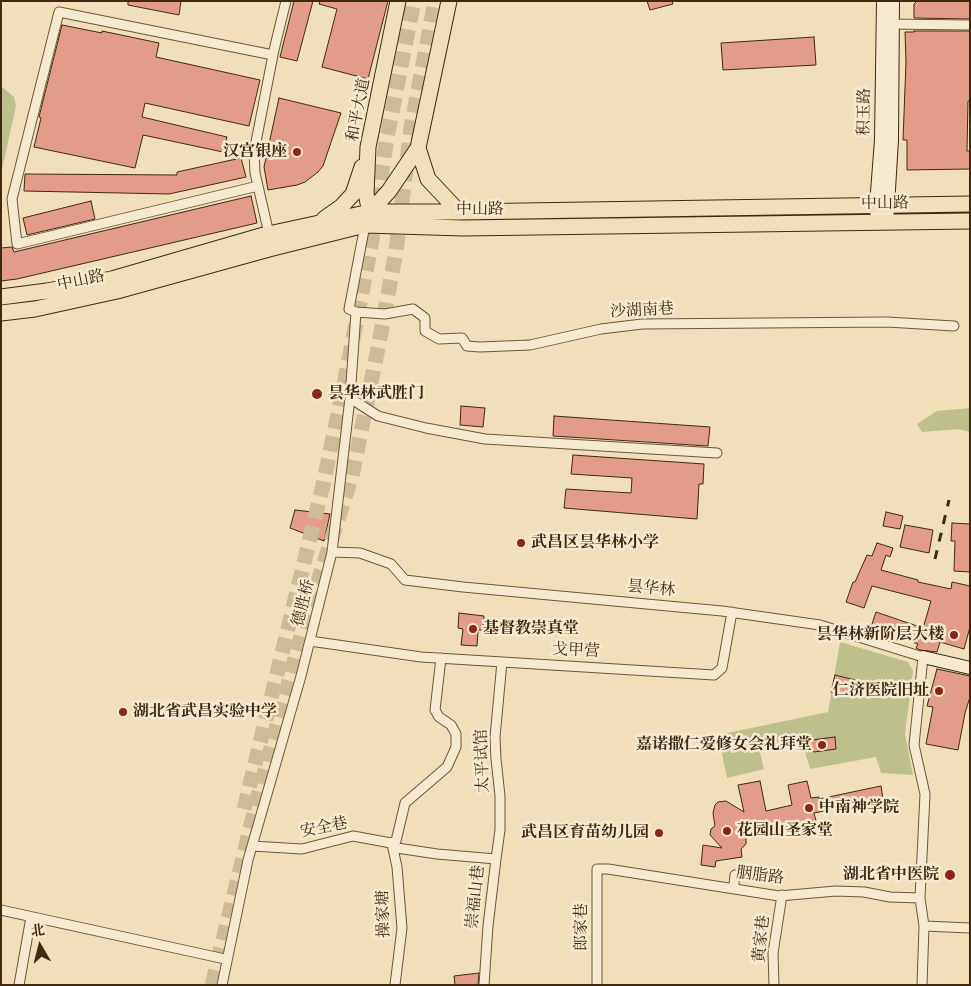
<!DOCTYPE html>
<meta charset="utf-8">
<style>
body{margin:0}
#map{position:relative;width:971px;height:986px;overflow:hidden;background:#f0dfb8;font-family:"IM FELL French Canon","Noto Serif SC",serif}
canvas{display:block}
.frame{position:absolute;inset:0;border:2px solid #412911;pointer-events:none}
.north{position:absolute;left:15px;top:921px;width:50px;height:50px;-webkit-text-stroke:4px #f5ead1;paint-order:stroke;rotate:352deg;font-size:14px;font-weight:700;line-height:20px;text-align:center;color:#412911}
.north::after{content:'';display:block;margin:auto;width:18px;height:22px;background:#412911;clip-path:polygon(50% 0,100% 100%,50% 72%,0 100%)}
</style>
<div id="map">
<canvas width="971" height="986"></canvas>
<div class="frame"></div>
<div class="north">北</div>
</div>
<script>
const ctx = document.querySelector('canvas').getContext('2d');
ctx.lineJoin = 'round';
function fill(path, color) {
  ctx.fillStyle = color;
  ctx.fill(path, 'evenodd');
}
function poly(rows) {
  const path = new Path2D();
  for (const r of rows) {
    path.moveTo(r[0], r[1]);
    for (let i = 2; i < r.length; i += 2) path.lineTo(r[i], r[i + 1]);
  }
  return path;
}
function strokePath(path, color, width, dash) {
  ctx.strokeStyle = color;
  ctx.lineWidth = width;
  ctx.lineCap = dash ? 'butt' : 'round';
  ctx.setLineDash(dash || []);
  ctx.stroke(path);
}
function write(font, color, halo, rows, align = 'center') {
  ctx.font = font + ' "IM FELL French Canon","Noto Serif SC",serif';
  ctx.lineWidth = 5;
  ctx.setLineDash([]);
  ctx.textBaseline = 'middle';
  ctx.strokeStyle = halo;
  ctx.fillStyle = color;
  for (const [text, x, y, turn = 0] of rows) {
    ctx.save();
    ctx.translate(x, y);
    ctx.rotate((+turn || 0) * Math.PI / 180);
    ctx.textAlign = isNaN(turn) ? turn : align;
    if (halo) ctx.strokeText(text, 0, 0);
    ctx.fillText(text, 0, 0);
    ctx.restore();
  }
}
fill(poly([
 [1,86,14,97,16,106,1,174],
 [970,408,970,432,959,429,922,432,917,424,937,411],
 [840,642,908,662,913,671,905,734,913,775,881,773,876,757,810,769,802,741,759,748,764,769,727,778,718,735,828,712]
]), '#bec08b');
const building = poly([
 [128,1,181,1,179,15,128,5,128,1],
 [294,1,313,1,297,61,280,57,294,1],
 [320,1,388,1,368,79,322,67,337,9,319,4,320,1],
 [647,1,672,1,673,4,650,10,647,1],
 [917,1,970,1,970,19,914,18,914,4,917,1],
 [62,25,102,33,102,31,159,43,156,57,260,80,249,126,145,103,142,117,227,137,223,152,143,135,135,168,34,147,41,118,39,117,62,25],
 [914,31,970,31,970,101,968,101,967,151,970,151,970,169,907,170,907,140,903,140,906,62,905,32,914,32,914,31],
 [814,37,816,65,723,70,721,43,814,37],
 [279,98,341,113,323,166,318,172,305,182,297,185,268,190,264,167,279,98],
 [241,158,246,177,169,194,24,191,25,174,177,175,177,172,241,158],
 [251,196,257,223,17,279,1,281,1,248,12,247,14,252,251,196],
 [91,201,95,219,27,235,23,218,91,201],
 [461,406,485,408,483,427,460,425,461,406],
 [554,416,710,427,708,446,553,436,554,416],
 [573,455,704,464,703,484,699,484,697,519,564,508,566,489,631,493,632,478,571,474,573,455],
 [295,510,330,514,324,541,290,528,295,510],
 [886,512,903,516,900,529,883,526,886,512],
 [952,523,970,524,970,572,954,571,955,541,951,541,952,523],
 [905,525,933,530,929,553,900,547,905,525],
 [877,543,893,548,890,557,886,555,881,570,918,580,918,582,951,589,952,582,970,586,970,627,964,649,940,642,937,652,920,650,916,648,918,644,871,627,876,612,923,628,931,601,872,586,864,608,846,602,853,582,855,582,867,555,872,556,877,543],
 [459,613,484,616,483,630,478,630,477,646,461,645,463,629,458,628,459,613],
 [937,669,970,676,970,697,965,713,958,750,926,744,933,707,927,706,937,669],
 [835,675,855,680,852,696,831,692,835,675],
 [835,737,836,749,814,752,807,746,812,740,835,737],
 [760,781,766,811,792,805,788,785,807,781,811,798,819,797,819,799,881,786,883,799,814,813,816,821,746,836,746,844,741,849,742,857,716,861,715,867,701,865,703,845,722,848,710,835,711,829,715,826,713,813,715,805,718,802,726,801,744,812,738,785,760,781],
 [479,973,478,985,455,985,454,976,479,973]
]);
fill(building, '#e29c87');
strokePath(building, '#412911', 1);
strokePath(poly([
 [244,809,323,485,342,395,371,246,387,137,414,1],
 [212,985,257,800,304,625,352,476,379,343,396,251,411,128,435,1]
]), '#cdbb97', 15, [15, 8]);
const street = poly([
 [887,24,970,25],
 [258,186,17,244,12,199,59,12,273,55],
 [269,234,255,173,254,152,274,50,286,1],
 [356,312,385,314,413,309,425,318,425,331,439,339,462,338,467,346,480,347,530,345,601,329,642,324,887,322,954,326],
 [350,398,378,416,426,428,485,439,717,453],
 [332,552,360,553,391,564,405,580,463,587,722,611,820,625,923,657,914,745,925,794,920,898,924,926,922,985],
 [310,641,421,657,714,675,722,668,732,612],
 [391,843,397,848,437,854,496,859,488,926,484,985],
 [392,844,397,867,402,928,395,985],
 [252,846,302,849,353,836,391,843,396,841,405,803,447,767,456,747,456,734,451,725,439,717,435,710,441,658],
 [496,859,500,830,500,796,496,759,495,737,502,662],
 [734,884,735,875],
 [1,910,225,959],
 [924,926,970,928],
 [19,985,31,917],
 [222,985,248,860,301,676,332,552,350,398,356,312,349,309,365,225],
 [597,985,597,869,608,869,779,896,836,891,864,892,890,897,920,898],
 [774,985,773,953,782,895]
]);
const secondary = poly([
 [877,222,876,205,881,140,883,1],
 [887,222,892,140,893,1],
 [923,657,970,668]
]);
const primary = poly([
 [449,1,418,148,428,179,459,212],
 [370,212,389,191,418,148],
 [324,219,341,207,353,194,362,167],
 [367,219,370,212,366,194,368,147,398,1],
 [1,297,47,291,112,279,264,235,370,212,459,212,970,204],
 [1,313,35,309,117,291,269,249,365,225,463,228,970,221]
]);
strokePath(street, '#6d563b', 11);
strokePath(secondary, '#412911', 14);
strokePath(primary, '#412911', 17);
strokePath(street, '#f5ead1', 9);
strokePath(secondary, '#f5ead1', 12);
strokePath(primary, '#f0dfb8', 15);
strokePath(poly([
 [935,559,949,500]
]), '#412911', 3, [9, 9]);
for (const [x, y, r, color] of [
 [297,152,5,"#8f2418"],
 [317,394,6,"#8f2418"],
 [521,543,5,"#8f2418"],
 [473,629,5,"#8f2418"],
 [954,635,5,"#8f2418"],
 [939,691,5,"#8f2418"],
 [123,712,5,"#8f2418"],
 [822,745,5,"#8f2418"],
 [809,808,5,"#8f2418"],
 [727,831,5,"#8f2418"],
 [659,833,5,"#8f2418"],
 [950,875,6,"#8f2418"]
]) {
  const dot = new Path2D();
  dot.arc(x, y, r, 0, 2 * Math.PI);
  ctx.fillStyle = color;
  ctx.fill(dot);
  strokePath(dot, '#f5ead1', 2);
}
write('16px', '#412911', '#f5ead1', [
 ["和平大道",359,110,-79],
 ["积玉路",865,112,-89],
 ["中山路",885,204,-1],
 ["中山路",480,210],
 ["中山路",81,281,-12],
 ["沙湖南巷",642,311,-3],
 ["昙华林",651,589,5],
 ["德胜桥",304,603,-76],
 ["戈甲营",576,651,3],
 ["太平试馆",483,761,-92],
 ["安全巷",324,828,-11],
 ["胭脂路",760,876,7],
 ["崇福山巷",476,897,-84],
 ["操家塘",384,914,-92],
 ["郎家巷",582,927,-90],
 ["黄家巷",762,939,-84]
]);
write('bold 16px', '#412911', '#f5ead1', [
 ["汉宫银座",287,152],
 ["昙华林武胜门",328,394,"left"],
 ["武昌区昙华林小学",531,543,"left"],
 ["基督教崇真堂",483,629,"left"],
 ["昙华林新阶层大楼",944,635],
 ["仁济医院旧址",929,691],
 ["湖北省武昌实验中学",133,712,"left"],
 ["嘉诺撒仁爱修女会礼拜堂",812,745],
 ["中南神学院",819,808,"left"],
 ["花园山圣家堂",737,831,"left"],
 ["武昌区育苗幼儿园",649,833],
 ["湖北省中医院",939,875]
], 'right');
</script>
